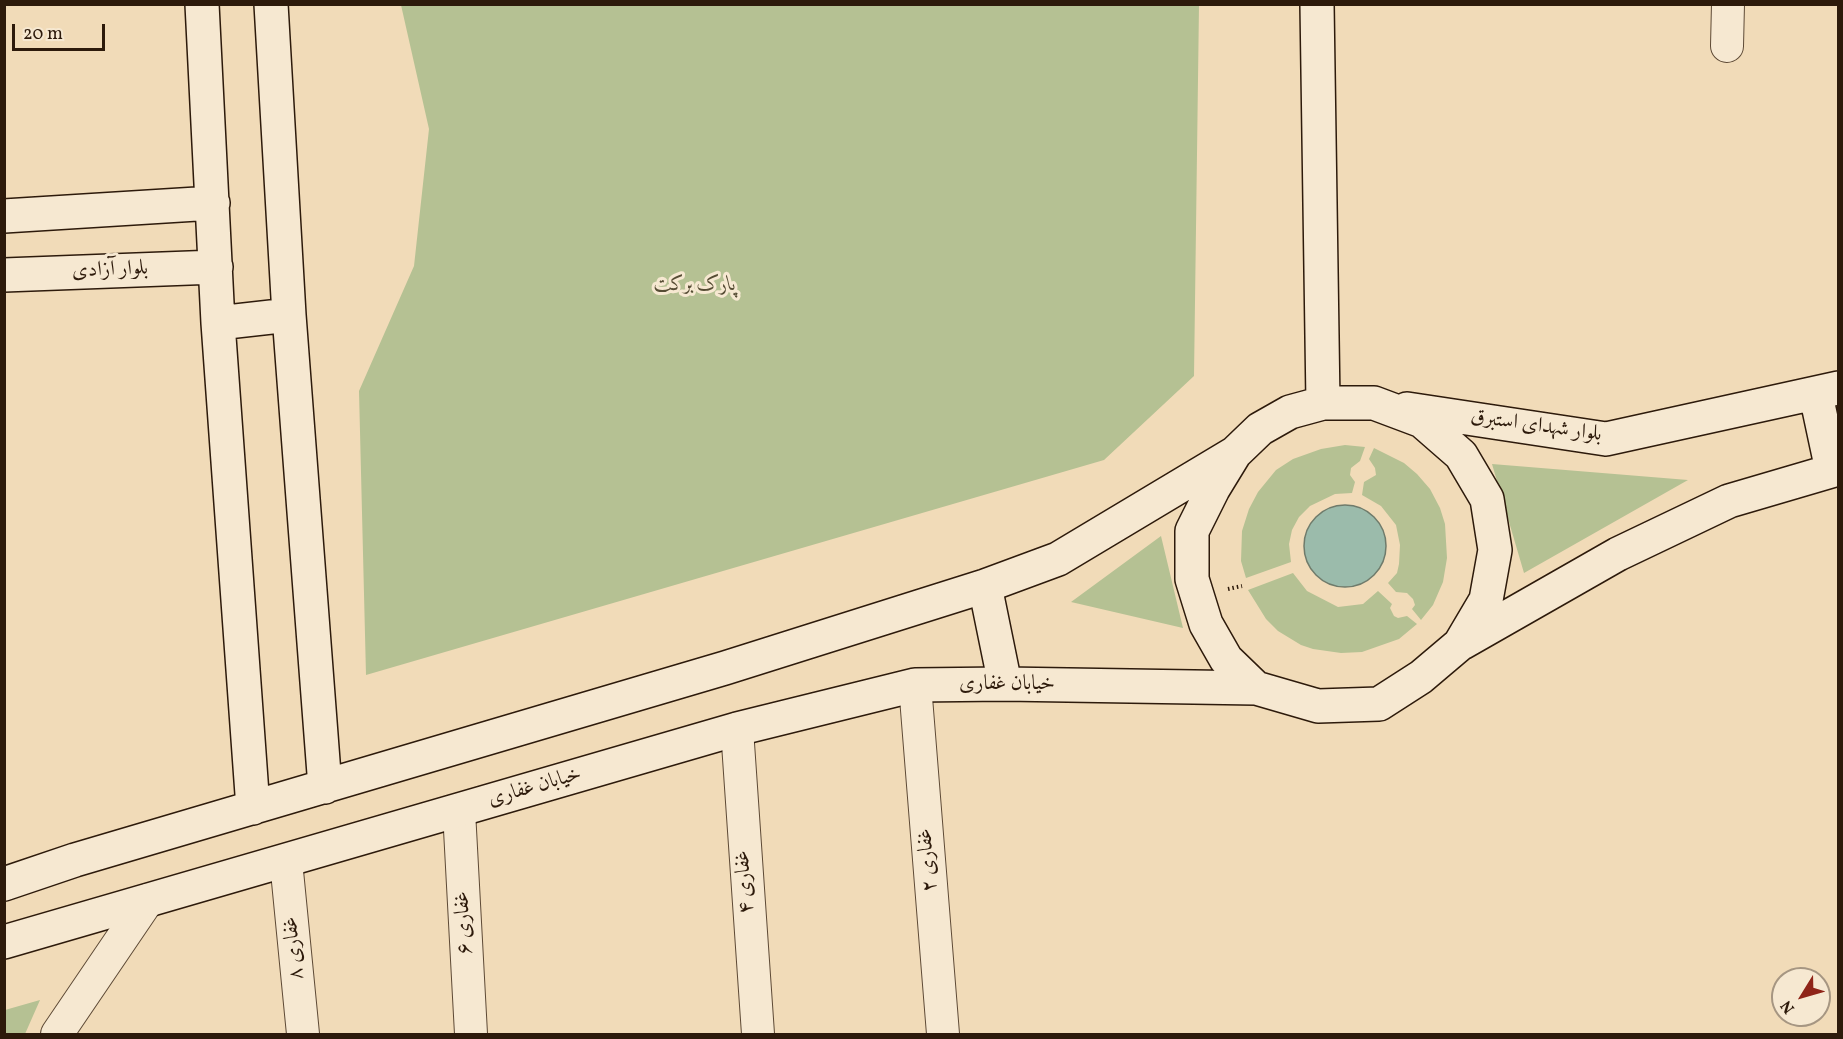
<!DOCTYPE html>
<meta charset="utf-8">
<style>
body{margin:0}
#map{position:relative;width:1843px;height:1039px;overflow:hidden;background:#f1dbb8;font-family:Vollkorn,serif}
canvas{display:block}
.frame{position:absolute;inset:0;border:6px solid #2d1a0b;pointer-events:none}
.north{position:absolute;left:1771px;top:967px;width:60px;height:60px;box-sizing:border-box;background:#f6e8d1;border:2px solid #a69682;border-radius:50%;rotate:233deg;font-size:16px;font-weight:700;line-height:24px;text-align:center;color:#2d1a0b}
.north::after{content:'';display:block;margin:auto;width:21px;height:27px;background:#8f2418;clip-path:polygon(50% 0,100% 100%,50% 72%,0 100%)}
.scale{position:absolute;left:12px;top:24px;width:93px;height:27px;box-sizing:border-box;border:3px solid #2d1a0b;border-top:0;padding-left:8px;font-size:18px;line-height:21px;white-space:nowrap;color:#2d1a0b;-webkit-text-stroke:4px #f6e8d1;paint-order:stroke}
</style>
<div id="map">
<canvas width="1843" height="1039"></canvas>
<div class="frame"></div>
<div class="north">N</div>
<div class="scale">20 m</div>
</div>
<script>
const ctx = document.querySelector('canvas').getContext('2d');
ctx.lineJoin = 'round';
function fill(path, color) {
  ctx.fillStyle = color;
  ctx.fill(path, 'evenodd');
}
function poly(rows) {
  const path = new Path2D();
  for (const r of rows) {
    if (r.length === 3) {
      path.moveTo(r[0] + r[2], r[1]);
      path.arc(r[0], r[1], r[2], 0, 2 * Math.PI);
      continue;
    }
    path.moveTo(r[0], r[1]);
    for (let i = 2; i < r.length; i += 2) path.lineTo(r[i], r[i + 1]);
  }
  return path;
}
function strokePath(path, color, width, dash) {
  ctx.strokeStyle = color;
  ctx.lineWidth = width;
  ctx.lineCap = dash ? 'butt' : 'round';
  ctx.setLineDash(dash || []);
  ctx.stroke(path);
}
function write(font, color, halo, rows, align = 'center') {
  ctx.font = font + ' Vollkorn,Amiri,serif';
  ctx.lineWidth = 6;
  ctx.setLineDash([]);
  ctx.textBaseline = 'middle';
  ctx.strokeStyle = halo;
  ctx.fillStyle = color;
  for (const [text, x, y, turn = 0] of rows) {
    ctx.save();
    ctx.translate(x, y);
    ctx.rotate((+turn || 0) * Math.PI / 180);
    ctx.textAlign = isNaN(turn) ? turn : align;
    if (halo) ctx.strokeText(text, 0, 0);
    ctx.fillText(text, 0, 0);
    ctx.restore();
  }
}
fill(poly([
 [401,5,1199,5,1194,376,1104,460,366,675,359,391,414,266,429,129],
 [1345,445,1365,447,1360,461,1351,468,1350,475,1355,482,1352,493,1335,494,1310,506,1299,517,1292,530,1289,544,1291,562,1246,578,1241,561,1242,531,1249,509,1258,492,1276,470,1293,459,1321,449],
 [1374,448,1404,463,1417,474,1430,489,1440,508,1445,524,1447,558,1443,582,1433,605,1421,620,1412,609,1415,605,1413,599,1407,593,1396,592,1388,583,1397,573,1399,564,1400,545,1396,525,1381,506,1362,495,1364,482,1376,475,1375,468,1369,459],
 [1492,464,1688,480,1524,573],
 [1161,536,1183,628,1071,602],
 [1293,573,1307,591,1338,607,1363,604,1378,591,1392,604,1390,608,1394,616,1398,618,1407,616,1417,624,1399,639,1362,652,1341,653,1313,649,1301,645,1278,631,1266,619,1248,590],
 [40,1000,25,1034,5,1034,5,1010]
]), '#b5c193');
const water = poly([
 [1345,546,41]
]);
fill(water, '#9bbbab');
strokePath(water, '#6f7b6b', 1.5);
const street = poly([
 [1727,46,1728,4],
 [915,685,943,1034],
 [737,729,758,1034],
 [459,811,471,1034],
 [286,861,303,1034],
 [57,1034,148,900]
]);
const secondary = poly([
 [202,4,218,323,253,808],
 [271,4,289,315,325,787],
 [1317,4,1323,403],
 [4,216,213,203],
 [4,275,216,267],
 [218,323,289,315],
 [1816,395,1832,470],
 [1323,403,1374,403,1422,421,1461,455,1487,499,1495,550,1486,600,1460,644,1421,677,1379,704,1318,706,1256,688,1226,659,1206,624,1192,579,1192,531,1213,489,1235,453,1260,429,1290,412,1323,403],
 [1407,409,1606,439,1838,388],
 [985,586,1005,684],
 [1462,643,1618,554,1729,501,1838,469],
 [4,884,75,860,725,668,985,586,1058,559,1235,453],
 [4,942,737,729,915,685,1005,684,1256,688]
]);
strokePath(street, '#5e4a36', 34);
strokePath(secondary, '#2d1a0b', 36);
strokePath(poly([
 [1228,589,1242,586]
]), '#2d1a0b', 4, [1.5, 3]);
strokePath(street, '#f6e8d1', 32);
strokePath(secondary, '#f6e8d1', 33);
write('21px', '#2d1a0b', '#f6e8d1', [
 ["بلوار آزادی",110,271,-2],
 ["بلوار شهدای استبرق",1536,427,8],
 ["خیابان غفاری",1007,685],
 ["خیابان غفاری",535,788,-16],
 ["غفاری ۲",929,860,-95],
 ["غفاری ۴",746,882,-94],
 ["غفاری ۶",465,923,-93],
 ["غفاری ۸",295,948,-96]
]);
write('italic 21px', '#564c34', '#f6e8d1', [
 ["پارک برکت",695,286]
]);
</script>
